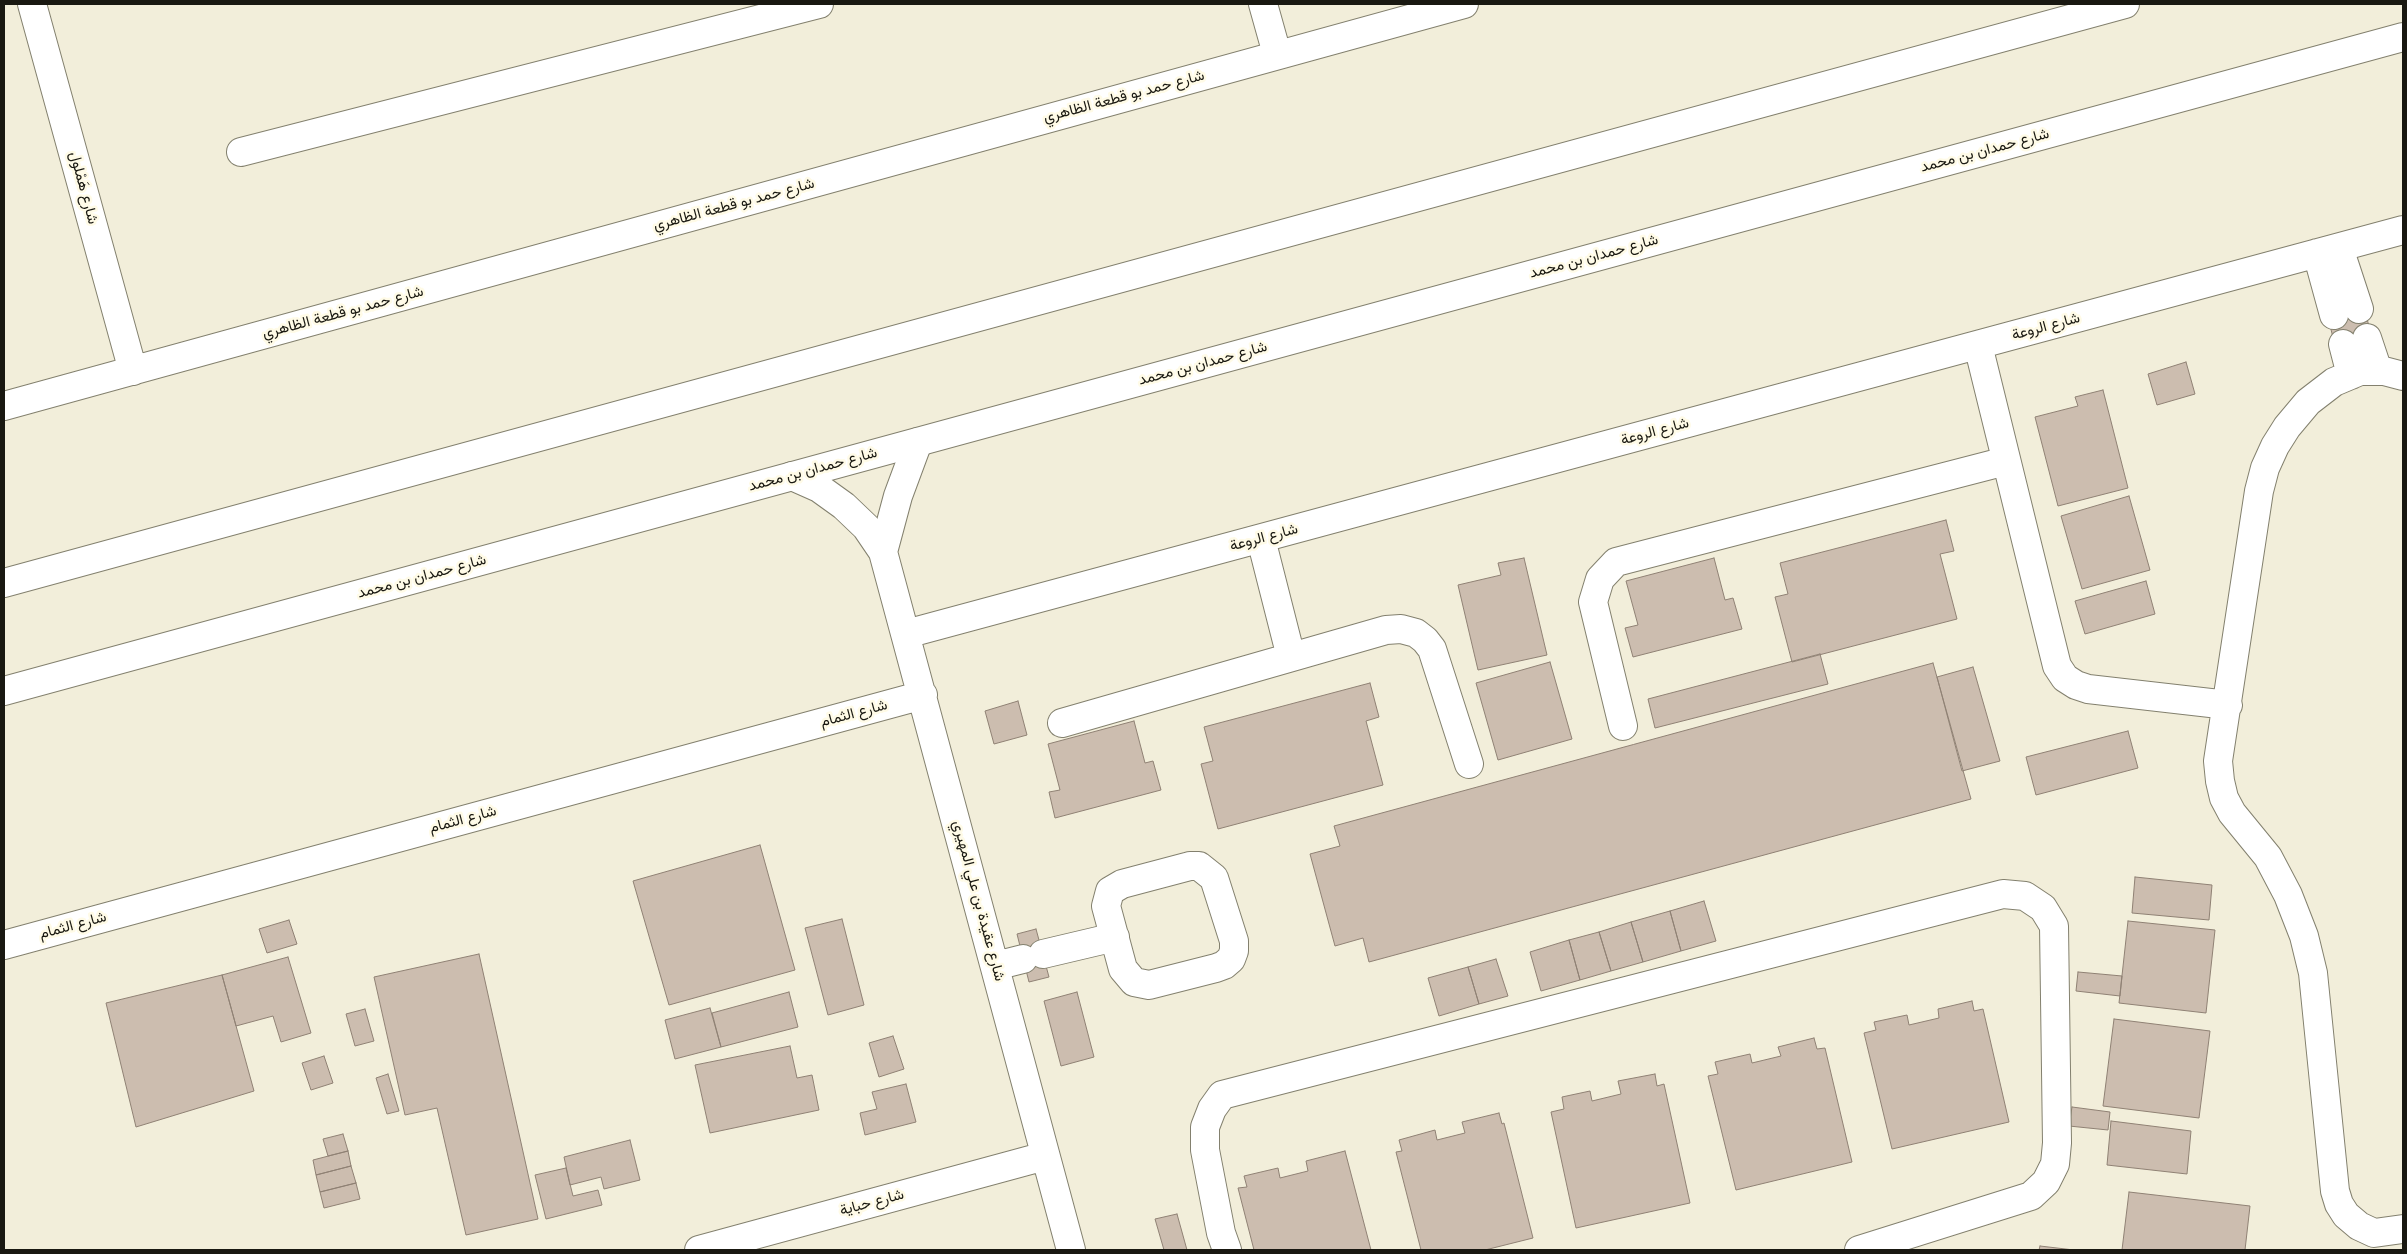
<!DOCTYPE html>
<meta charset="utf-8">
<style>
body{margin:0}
#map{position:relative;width:2407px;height:1254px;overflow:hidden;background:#f2eeda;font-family:Poppins,sans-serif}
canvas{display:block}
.frame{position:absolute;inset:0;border:5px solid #191811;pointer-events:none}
</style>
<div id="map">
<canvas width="2407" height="1254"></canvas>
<div class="frame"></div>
</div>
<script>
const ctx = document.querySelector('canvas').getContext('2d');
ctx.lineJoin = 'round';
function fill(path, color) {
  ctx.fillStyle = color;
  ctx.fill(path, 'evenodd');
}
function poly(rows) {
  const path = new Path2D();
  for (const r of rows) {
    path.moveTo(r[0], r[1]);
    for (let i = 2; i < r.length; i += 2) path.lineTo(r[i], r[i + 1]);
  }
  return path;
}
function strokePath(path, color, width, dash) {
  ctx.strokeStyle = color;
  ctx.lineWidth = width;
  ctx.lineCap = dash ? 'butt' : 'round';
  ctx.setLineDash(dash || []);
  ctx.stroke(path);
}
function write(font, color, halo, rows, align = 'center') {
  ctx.font = font + ' Poppins,Vazirmatn,sans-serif';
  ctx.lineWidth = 5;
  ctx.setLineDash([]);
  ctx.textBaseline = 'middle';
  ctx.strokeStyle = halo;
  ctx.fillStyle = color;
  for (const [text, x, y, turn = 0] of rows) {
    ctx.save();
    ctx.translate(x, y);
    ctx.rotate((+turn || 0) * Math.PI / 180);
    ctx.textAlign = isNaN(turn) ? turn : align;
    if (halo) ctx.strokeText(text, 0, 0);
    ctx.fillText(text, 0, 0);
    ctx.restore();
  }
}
const building = poly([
 [2364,308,2372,337,2335,346,2328,317,2364,308],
 [2186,362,2195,394,2157,405,2148,374,2186,362],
 [2103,390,2128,488,2058,506,2035,417,2078,406,2075,397,2103,390],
 [2129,496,2150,570,2082,589,2061,516,2129,496],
 [1946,520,1954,551,1940,554,1957,619,1792,662,1775,597,1788,594,1780,563,1946,520],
 [1524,558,1547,655,1478,670,1458,585,1501,575,1498,563,1524,558],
 [1714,558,1725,600,1733,598,1742,629,1633,657,1625,628,1638,625,1626,581,1714,558],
 [2146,581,2155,614,2085,634,2075,601,2146,581],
 [1820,654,1828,684,1655,728,1648,699,1820,654],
 [1550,662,1572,739,1498,760,1476,683,1550,662],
 [1933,663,1971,799,1369,962,1363,938,1335,946,1310,854,1340,846,1334,826,1933,663],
 [1973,667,2000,761,1962,771,1937,677,1973,667],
 [1370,683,1379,717,1366,721,1383,785,1218,829,1201,764,1213,761,1204,727,1370,683],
 [1018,701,1027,735,994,744,985,711,1018,701],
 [1134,721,1145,763,1153,761,1161,790,1055,818,1049,792,1060,790,1048,744,1134,721],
 [2128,731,2138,768,2036,795,2026,757,2128,731],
 [760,845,795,970,669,1005,633,881,760,845],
 [2135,877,2212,885,2209,920,2132,913,2135,877],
 [1704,901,1716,941,1681,951,1670,911,1704,901],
 [1670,911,1681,951,1643,962,1631,922,1670,911],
 [842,919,864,1005,828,1015,805,928,842,919],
 [289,920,297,944,267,953,259,929,289,920],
 [2128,921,2215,930,2206,1013,2119,1003,2128,921],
 [1631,922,1643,962,1611,971,1599,932,1631,922],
 [1036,929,1049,977,1029,982,1017,934,1036,929],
 [1599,932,1611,971,1580,980,1569,940,1599,932],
 [1569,940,1580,980,1541,991,1530,952,1569,940],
 [479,954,538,1219,466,1235,437,1108,405,1115,374,977,479,954],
 [288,957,311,1033,281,1042,273,1016,236,1026,222,975,288,957],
 [1496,959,1508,996,1479,1004,1468,967,1496,959],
 [1468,967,1479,1004,1439,1016,1428,978,1468,967],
 [2078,972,2122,976,2120,996,2076,991,2078,972],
 [222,975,254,1091,136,1127,106,1003,222,975],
 [789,992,798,1027,721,1047,712,1013,789,992],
 [1077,992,1094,1057,1061,1066,1044,1001,1077,992],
 [1972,1001,1974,1011,1983,1009,2009,1122,1892,1149,1864,1033,1876,1030,1874,1022,1907,1015,1909,1025,1939,1018,1938,1009,1972,1001],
 [710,1008,721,1047,675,1059,665,1020,710,1008],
 [365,1009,374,1041,355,1046,346,1014,365,1009],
 [2114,1019,2210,1031,2199,1118,2103,1106,2114,1019],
 [893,1036,904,1069,879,1077,869,1043,893,1036],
 [1814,1038,1817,1049,1825,1048,1852,1162,1736,1190,1708,1076,1718,1074,1715,1062,1750,1054,1752,1063,1781,1056,1778,1047,1814,1038],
 [790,1046,797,1078,812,1075,819,1110,710,1133,695,1065,790,1046],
 [324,1056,333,1083,311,1090,302,1063,324,1056],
 [388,1074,399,1111,387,1114,376,1078,388,1074],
 [1655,1074,1657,1086,1664,1084,1690,1203,1576,1228,1551,1112,1564,1109,1562,1097,1590,1091,1592,1101,1621,1094,1618,1081,1655,1074],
 [906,1084,916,1122,865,1135,860,1113,877,1109,872,1092,906,1084],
 [2072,1107,2110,1112,2108,1130,2069,1126,2072,1107],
 [1499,1113,1502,1124,1504,1123,1533,1238,1485,1250,1421,1250,1396,1152,1402,1151,1399,1140,1435,1130,1437,1140,1465,1133,1462,1122,1499,1113],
 [2111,1121,2191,1131,2187,1174,2107,1165,2111,1121],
 [343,1134,348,1151,328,1156,323,1139,343,1134],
 [630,1140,640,1180,604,1189,601,1177,570,1185,564,1157,630,1140],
 [348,1151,351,1166,316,1175,313,1160,348,1151],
 [1345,1151,1371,1250,1254,1250,1238,1188,1247,1187,1244,1176,1278,1168,1280,1178,1308,1171,1306,1161,1345,1151],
 [351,1166,356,1183,320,1192,316,1175,351,1166],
 [566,1168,573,1196,598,1190,602,1205,546,1219,535,1175,566,1168],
 [356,1183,360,1199,324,1208,320,1192,356,1183],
 [2129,1192,2250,1206,2245,1250,2122,1250,2129,1192],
 [1177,1214,1187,1250,1164,1250,1155,1219,1177,1214],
 [2040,1246,2074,1250,2039,1250,2040,1246]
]);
fill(building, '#ccbdaf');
strokePath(building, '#8f8174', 1);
const minor = poly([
 [32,4,133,371],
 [1263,4,1277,54],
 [241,152,819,4],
 [2339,248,2359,309],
 [2317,253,2334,315],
 [2367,338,2378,371],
 [2343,344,2351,375],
 [1978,345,2057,666,2065,678,2076,685,2088,689,2228,705],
 [2403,376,2384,371,2360,371,2334,382,2308,402,2287,427,2275,446,2265,468,2259,491,2218,761,2220,781,2224,798,2232,813,2268,857,2288,895,2304,936,2313,973,2335,1191,2339,1204,2346,1215,2359,1226,2374,1233,2403,1229],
 [4,406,1464,4],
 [792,476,819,488,844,506,866,527,883,552,1071,1250],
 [1261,539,1291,657],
 [883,552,898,496,918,442],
 [906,634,2403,230],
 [1062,723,1386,630,1401,629,1416,633,1425,640,1432,649,1469,764],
 [1623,726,1593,602,1600,579,1616,562,2006,461],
 [1190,866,1199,866,1214,878,1234,941,1234,951,1231,959,1224,965,1216,968,1149,985,1134,982,1123,969,1106,906,1110,891,1122,884,1190,866],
 [4,945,923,695],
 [1043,954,1115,937],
 [995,966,1023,959],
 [699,1250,1045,1156],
 [1227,1250,1221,1233,1205,1150,1205,1127,1212,1109,1222,1095,2003,894,2025,896,2043,908,2054,926,2057,1143,2055,1164,2046,1182,2031,1196,1859,1250]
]);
const major = poly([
 [4,583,2125,4],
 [4,691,2403,37]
]);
strokePath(minor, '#83806e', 30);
strokePath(major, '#83806e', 30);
strokePath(minor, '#fff', 28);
strokePath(major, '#fff', 28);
write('15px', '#191811', '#fffbe7', [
 ["شارع حمد بو قطعة الظاهري",1124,97,-15],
 ["شارع حمدان بن محمد",1985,151,-15],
 ["شارع هَمْلول",83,188,75],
 ["شارع حمد بو قطعة الظاهري",734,205,-15],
 ["شارع حمدان بن محمد",1594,257,-15],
 ["شارع حمد بو قطعة الظاهري",343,313,-15],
 ["شارع الروعة",2046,327,-15],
 ["شارع حمدان بن محمد",1203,364,-15],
 ["شارع الروعة",1655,432,-15],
 ["شارع حمدان بن محمد",813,470,-15],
 ["شارع الروعة",1264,538,-15],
 ["شارع حمدان بن محمد",422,577,-15],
 ["شارع الثمام",854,714,-15],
 ["شارع الثمام",463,820,-15],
 ["شارع عقيدة بن علي المهيري",978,901,75],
 ["شارع الثمام",73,926,-15],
 ["شارع حباية",872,1203,-15]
]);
</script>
